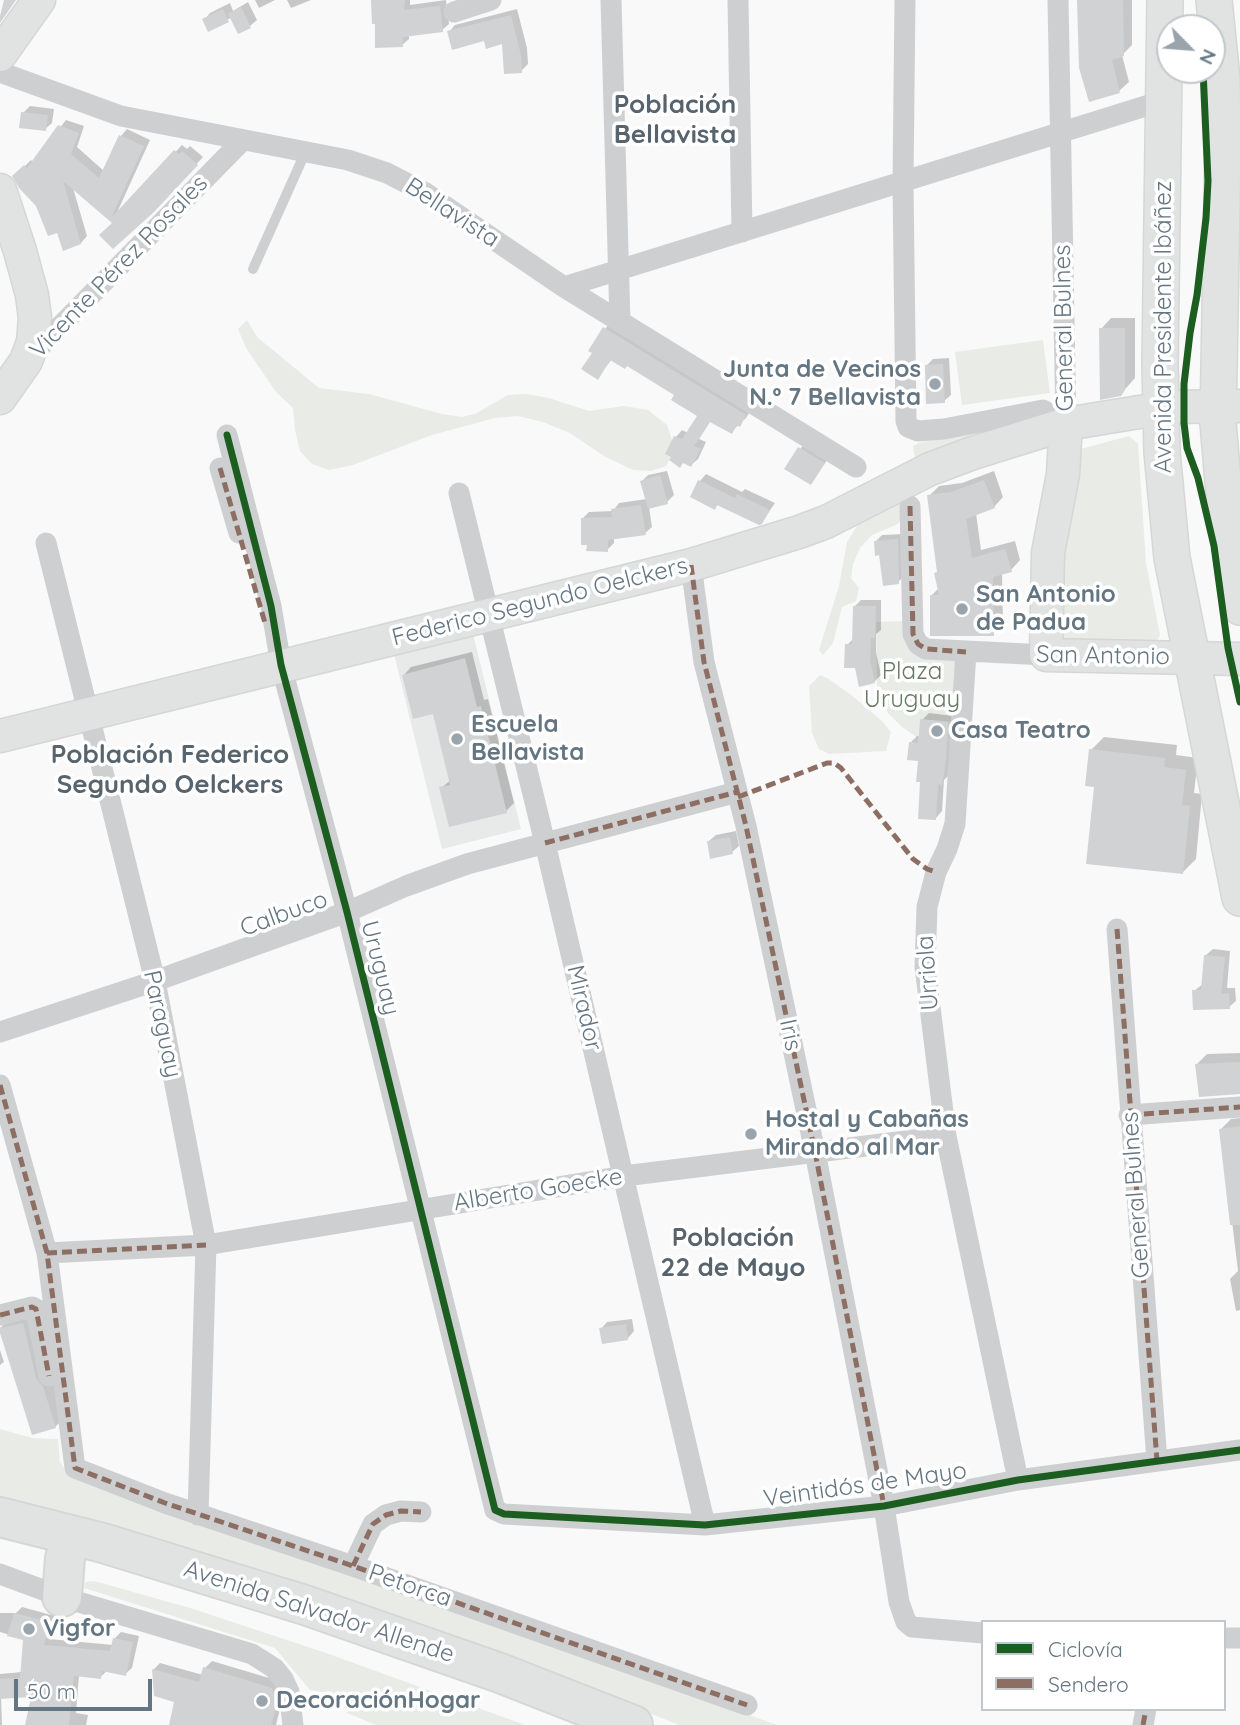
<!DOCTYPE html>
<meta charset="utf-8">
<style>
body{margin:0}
#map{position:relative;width:1240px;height:1725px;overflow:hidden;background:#f9f9f9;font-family:Quicksand,sans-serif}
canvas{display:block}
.legend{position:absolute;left:981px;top:1620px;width:245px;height:91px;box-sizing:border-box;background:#fff;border:2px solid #c1c8cd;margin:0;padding:9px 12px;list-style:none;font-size:21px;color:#657683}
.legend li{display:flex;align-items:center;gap:14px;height:35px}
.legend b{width:35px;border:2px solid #c1c8cd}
.north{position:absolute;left:1156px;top:14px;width:70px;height:70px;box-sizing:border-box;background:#fff;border:2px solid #c1c8cd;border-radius:50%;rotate:115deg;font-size:19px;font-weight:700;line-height:28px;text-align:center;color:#657683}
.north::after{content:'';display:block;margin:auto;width:24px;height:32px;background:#99a4ac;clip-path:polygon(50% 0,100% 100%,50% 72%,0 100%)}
.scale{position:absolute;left:14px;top:1679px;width:138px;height:32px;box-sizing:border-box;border:4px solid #657683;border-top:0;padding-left:9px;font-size:21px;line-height:24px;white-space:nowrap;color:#657683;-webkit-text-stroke:5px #fff;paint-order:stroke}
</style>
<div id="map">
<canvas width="1240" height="1725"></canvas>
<ul class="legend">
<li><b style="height:9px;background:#1b5e20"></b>Ciclovía</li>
<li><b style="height:9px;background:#8d6e63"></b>Sendero</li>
</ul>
<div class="north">N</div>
<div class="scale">50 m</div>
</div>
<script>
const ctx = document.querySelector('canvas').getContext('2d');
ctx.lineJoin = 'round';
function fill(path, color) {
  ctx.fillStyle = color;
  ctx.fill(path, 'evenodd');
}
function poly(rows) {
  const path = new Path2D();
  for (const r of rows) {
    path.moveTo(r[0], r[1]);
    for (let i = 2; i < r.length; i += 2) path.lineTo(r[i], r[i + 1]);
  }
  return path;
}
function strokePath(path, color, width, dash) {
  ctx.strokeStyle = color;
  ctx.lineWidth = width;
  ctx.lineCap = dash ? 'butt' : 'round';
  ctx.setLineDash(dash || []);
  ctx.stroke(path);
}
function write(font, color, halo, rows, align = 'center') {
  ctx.font = font + ' Quicksand,sans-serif';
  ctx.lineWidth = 7;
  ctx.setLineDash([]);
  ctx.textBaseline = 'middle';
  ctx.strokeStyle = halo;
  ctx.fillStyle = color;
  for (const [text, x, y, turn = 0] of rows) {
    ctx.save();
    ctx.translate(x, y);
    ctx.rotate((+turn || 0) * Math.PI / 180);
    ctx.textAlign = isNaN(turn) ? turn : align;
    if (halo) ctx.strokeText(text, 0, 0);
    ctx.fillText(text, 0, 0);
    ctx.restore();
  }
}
fill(poly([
 [472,630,521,829,442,849,393,650]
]), '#e8e9e9');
fill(poly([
 [247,320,257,337,319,388,369,394,442,414,462,417,475,414,508,395,526,394,549,398,589,411,624,406,648,410,667,425,672,440,671,456,666,466,651,471,633,470,604,456,570,433,543,422,518,416,495,418,432,435,353,465,329,470,312,464,300,451,295,430,293,408,276,392,246,348,238,329],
 [1043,340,1050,393,962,405,955,352],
 [1044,417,916,465,913,446,919,443],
 [1129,436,1138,444,1146,563,1160,635,1156,643,1063,641,1053,636,1077,450],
 [893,500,902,502,901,519,898,524,872,535,860,548,853,564,851,578,859,588,856,601,842,607,833,643,823,655,819,650,839,586,847,542,862,518],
 [905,621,957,659,956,722,920,719,918,738,902,727,888,713,877,687,876,622],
 [820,675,827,678,850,694,882,721,891,732,886,751,829,754,819,749,812,733,809,686],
 [0,1429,32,1438,58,1439,60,1462,67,1472,777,1725,679,1725,565,1679,282,1576,133,1533,0,1501],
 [94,1581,190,1608,326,1653,525,1725,376,1725,347,1713,354,1697,310,1690,275,1648,84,1588,85,1582]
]), '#e8ebe6');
fill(poly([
 [255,0,275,0,259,8],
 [287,0,311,0,291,8],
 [373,0,410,0,410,5,446,0,449,24,442,30,409,34,409,39,402,45],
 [1079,0,1132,0,1132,45,1122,55,1129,82,1119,91],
 [248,2,257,20,250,26,232,17,209,30,204,20,210,13,230,3,233,11],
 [517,9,527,48,528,64,521,71,503,42,449,32,455,25],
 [30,106,54,109,52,123,45,129,23,113],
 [66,120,84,126,77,147,104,171,121,136,127,129,150,140,115,217,182,145,187,149,190,146,203,157,153,211,114,223,73,188,87,236,81,243,58,231,14,177,31,160,33,162],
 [1111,318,1135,318,1135,378,1120,395,1101,329],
 [611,321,752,408,746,418,732,431,711,420,699,439,706,442,698,459,691,465,676,437,682,430,688,433,699,415,676,394,627,365,612,359,597,378,594,353,590,350],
 [949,358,951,395,944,401,927,365,933,359],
 [806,441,830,456,811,483,787,468],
 [667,471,674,495,667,502,649,507,652,527,645,533,614,538,614,543,607,550,583,518,589,512,613,511,619,503,647,499,642,481,648,475],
 [994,471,1003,497,994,507,976,513,981,550,1015,541,1020,560,1011,570,1002,572,1003,625,993,634,931,596,939,588,929,496,939,486,962,483],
 [706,474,742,492,745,489,775,503,762,522,719,504,714,508,692,496,700,481],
 [904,534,905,575,898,582,876,541,882,535],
 [861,600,881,600,881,630,876,634,876,652,881,675,874,682,856,667,847,645,854,638,855,606],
 [472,652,484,700,488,699,514,803,506,811,441,788,451,780,434,712,404,675,411,667],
 [929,713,954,716,948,776,944,780,942,811,936,818,920,760,910,743,917,736,921,737,922,720],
 [1104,737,1177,745,1176,755,1198,758,1194,793,1202,794,1196,859,1183,872,1096,786,1091,750],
 [736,831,739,846,732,852,709,841,716,835],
 [1213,949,1230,951,1227,988,1235,988,1236,1001,1229,1007,1194,991,1203,984,1206,955],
 [1240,1053,1240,1091,1197,1064,1207,1054],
 [1240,1118,1240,1310,1236,1311,1230,1279,1238,1271,1221,1129,1231,1119],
 [43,1303,76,1406,55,1427,0,1328,21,1308],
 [632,1319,634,1331,628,1338,601,1329,607,1322],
 [0,1350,4,1362,0,1365],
 [22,1607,55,1616,49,1639,113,1645,114,1639,121,1632,139,1636,132,1668,125,1674,107,1671,100,1677,79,1675,76,1713,88,1715,86,1725,27,1725,33,1695,1,1697,2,1725,0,1725,0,1674,22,1672,24,1639,0,1632,0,1613,16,1613],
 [212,1661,279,1681,283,1697,276,1725,170,1725,176,1701,156,1694,154,1669,160,1663,203,1675,205,1668]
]), '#0003');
fill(poly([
 [4,0,16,0,0,23,0,16],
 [371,0,405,0,404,10,440,6,443,32,403,37,403,47,375,48,375,24,372,24],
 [1077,0,1123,0,1124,56,1112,60,1120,93,1089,102,1079,68],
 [241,7,251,28,238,34,228,14],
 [223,9,229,22,208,32,202,19],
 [511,15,521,55,522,73,504,74,502,44,486,49,484,41,452,50,447,31],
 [21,112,48,115,46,131,19,128],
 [58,125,79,133,71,154,99,178,119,135,144,146,111,218,174,150,179,154,182,151,198,165,154,212,113,249,99,235,112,223,63,181,81,244,63,251,57,233,48,236,36,206,19,188,12,176,24,165,27,168],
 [603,327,746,415,740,427,737,425,732,434,710,422,694,446,701,449,691,467,683,463,680,468,669,460,671,457,665,454,674,436,682,439,697,416,671,400,674,395,627,366,625,369,610,360,598,380,581,369,592,353,588,351],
 [1099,328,1125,328,1125,390,1121,396,1100,400],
 [943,364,945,403,926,404,925,365],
 [798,447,825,463,811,485,784,469],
 [660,475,668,504,648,509,640,481],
 [698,480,735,498,737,494,770,510,762,524,759,525,717,505,715,510,690,497],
 [984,480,995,508,966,519,972,558,1005,549,1012,572,993,577,994,636,930,636,930,595,939,595,934,573,937,572,927,495,951,492],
 [641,505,646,535,608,540,608,552,586,551,587,545,581,545,581,518,612,517,611,509],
 [898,539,899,584,883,586,879,555,875,556,874,541],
 [853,606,876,606,875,638,871,638,870,660,875,683,859,687,855,668,844,668,845,644,852,644],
 [465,658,477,707,481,706,507,813,449,827,439,787,450,785,433,714,413,719,402,675],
 [920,719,948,722,946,760,942,785,938,784,936,820,918,819,920,782,916,782,918,761,907,760,909,742,918,743],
 [1089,749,1165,758,1164,767,1186,770,1182,805,1190,806,1183,874,1086,864,1094,787,1085,786],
 [730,837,733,854,710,859,707,841],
 [1204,955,1225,957,1221,994,1229,993,1230,1009,1193,1010,1192,990,1201,990],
 [1240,1062,1240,1094,1199,1097,1195,1064],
 [1240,1126,1240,1225,1230,1225,1219,1129],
 [23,1323,36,1378,43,1387,56,1428,32,1435,0,1333,0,1328],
 [626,1324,628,1340,602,1344,599,1328],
 [14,1613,50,1622,44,1645,110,1651,113,1638,133,1642,126,1676,102,1671,101,1679,74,1676,69,1725,25,1725,31,1697,0,1699,0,1679,20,1678,23,1640,7,1636],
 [203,1667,272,1688,277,1705,271,1725,169,1725,174,1702,154,1696,152,1669,199,1682]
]), '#d0d2d3');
const secondary = poly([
 [0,55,39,0],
 [0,190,20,251,32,295,35,318,33,342,26,361,0,398],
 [1066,424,1063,474,1048,553,1046,655,1240,659],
 [0,736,691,565,799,532,826,522,930,469,973,453,1066,424,1170,407,1240,406]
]);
const primary = poly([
 [1165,0,1160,364,1162,452,1172,558,1240,898],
 [1214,0,1222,79,1223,143,1218,423,1225,504,1240,607]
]);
const highway = poly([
 [0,1517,103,1543,305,1605,500,1673,633,1725],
 [62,1597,65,1558]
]);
strokePath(secondary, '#d5d6d7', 35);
strokePath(primary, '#d5d6d7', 38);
strokePath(highway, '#d5d6d6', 42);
strokePath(poly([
 [253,269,305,153]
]), '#cecfd0', 10);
strokePath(poly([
 [611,0,620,322],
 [738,0,742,232],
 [905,0,903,182,906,421,908,427,918,431,944,429,1043,410,1066,424],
 [1058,0,1066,424],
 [454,12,491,0],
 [0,72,121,116,348,160,387,173,424,192,564,287,856,467],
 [564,287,1165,100],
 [30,357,242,141],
 [227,435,271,606,281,665,347,912,495,1510,504,1514,705,1525,884,1506,1018,1480,1240,1450],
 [220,468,239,533],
 [459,493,545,843,705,1525],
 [910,506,913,634,918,644,926,649,1046,655],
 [46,543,155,981,206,1245,198,1515],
 [691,565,704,662,746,826,815,1152,884,1506,899,1602,906,1622,912,1627,983,1633],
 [966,652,955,824,947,849,936,872,927,907,925,967,946,1136,1018,1480],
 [1117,929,1157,1461],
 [0,1032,155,981,347,912,406,886,467,864,737,792],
 [0,1085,47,1253,75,1468,165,1503,353,1566,747,1705],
 [1129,1115,1240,1107],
 [47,1253,206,1245,624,1176,946,1136],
 [0,1315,32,1307,36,1309,49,1376],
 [353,1566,373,1524,386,1515,401,1511,421,1512],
 [0,1574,62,1597,252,1654,274,1668,283,1679,289,1692,293,1725],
 [1224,1638,1240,1638],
 [1143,1725,1146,1709]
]), '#cecfd0', 21);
strokePath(secondary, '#e1e2e2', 32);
strokePath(primary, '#e1e2e2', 35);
strokePath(highway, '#e1e2e2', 38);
strokePath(poly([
 [220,468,265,623],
 [910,506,913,634,918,644,926,649,966,652],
 [691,565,704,662,746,826,815,1152,884,1506],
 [738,797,827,763,834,763,841,768,913,859,927,869,936,872],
 [545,843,737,792],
 [1117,929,1157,1461],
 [0,1085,47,1253,75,1468,165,1503,353,1566,747,1705],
 [1129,1115,1240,1107],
 [47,1253,206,1245],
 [0,1315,32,1307,36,1309,49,1376],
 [353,1566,373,1524,386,1515,401,1511,421,1512],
 [1143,1725,1146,1709]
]), '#8d6e63', 5, [10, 5]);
strokePath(poly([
 [1203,70,1208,181,1206,218,1197,295,1190,333,1184,384,1184,423,1187,448,1198,478,1214,546,1228,648,1240,702],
 [227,435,271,606,281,665,347,912,495,1510,504,1514,705,1525,884,1506,1018,1480,1240,1450]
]), '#1b5e20', 7);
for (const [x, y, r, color] of [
 [935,384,7,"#99a4ac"],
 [962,609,7,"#99a4ac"],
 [937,731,7,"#99a4ac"],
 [457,739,7,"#99a4ac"],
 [751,1134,7,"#99a4ac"],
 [29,1629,7,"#99a4ac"],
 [262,1701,7,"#99a4ac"]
]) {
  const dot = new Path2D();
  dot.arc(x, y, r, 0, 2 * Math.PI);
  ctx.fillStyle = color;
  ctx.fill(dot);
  strokePath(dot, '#fff', 2.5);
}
write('24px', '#657683', '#fff', [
 ["Bellavista",452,213,33],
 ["Vicente Pérez Rosales",119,267,-46],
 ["Avenida Presidente Ibáñez",1164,327,-90],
 ["General Bulnes",1064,328,-91],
 ["Federico Segundo Oelckers",540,602,-14],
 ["San Antonio",1103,656,1],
 ["Calbuco",284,914,-20],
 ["Uruguay",380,968,76],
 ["Urriola",928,973,-94],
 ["Mirador",584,1008,77],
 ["Paraguay",162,1024,78],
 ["Iris",790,1035,78],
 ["Alberto Goecke",538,1190,-9],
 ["General Bulnes",1136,1195,-94],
 ["Veintidós de Mayo",865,1485,-8],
 ["Petorca",410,1586,19],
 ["Avenida Salvador Allende",319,1612,18]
]);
write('bold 24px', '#657683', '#fff', [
 ["Junta de Vecinos",921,370,"right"],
 ["N.º 7 Bellavista",921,398,"right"],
 ["San Antonio",976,595],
 ["de Padua",976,623],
 ["Escuela",471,725],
 ["Bellavista",471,753],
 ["Casa Teatro",951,731],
 ["Hostal y Cabañas",765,1120],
 ["Mirando al Mar",765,1148],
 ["Vigfor",43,1629],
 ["DecoraciónHogar",276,1701]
], 'left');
write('24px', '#687a64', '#fff', [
 ["Plaza",912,672],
 ["Uruguay",912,700]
]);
write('bold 26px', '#57646e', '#fff', [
 ["Población",675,105],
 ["Bellavista",675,135],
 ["Población Federico",170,755],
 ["Segundo Oelckers",170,785],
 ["Población",733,1238],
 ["22 de Mayo",733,1268]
]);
</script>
